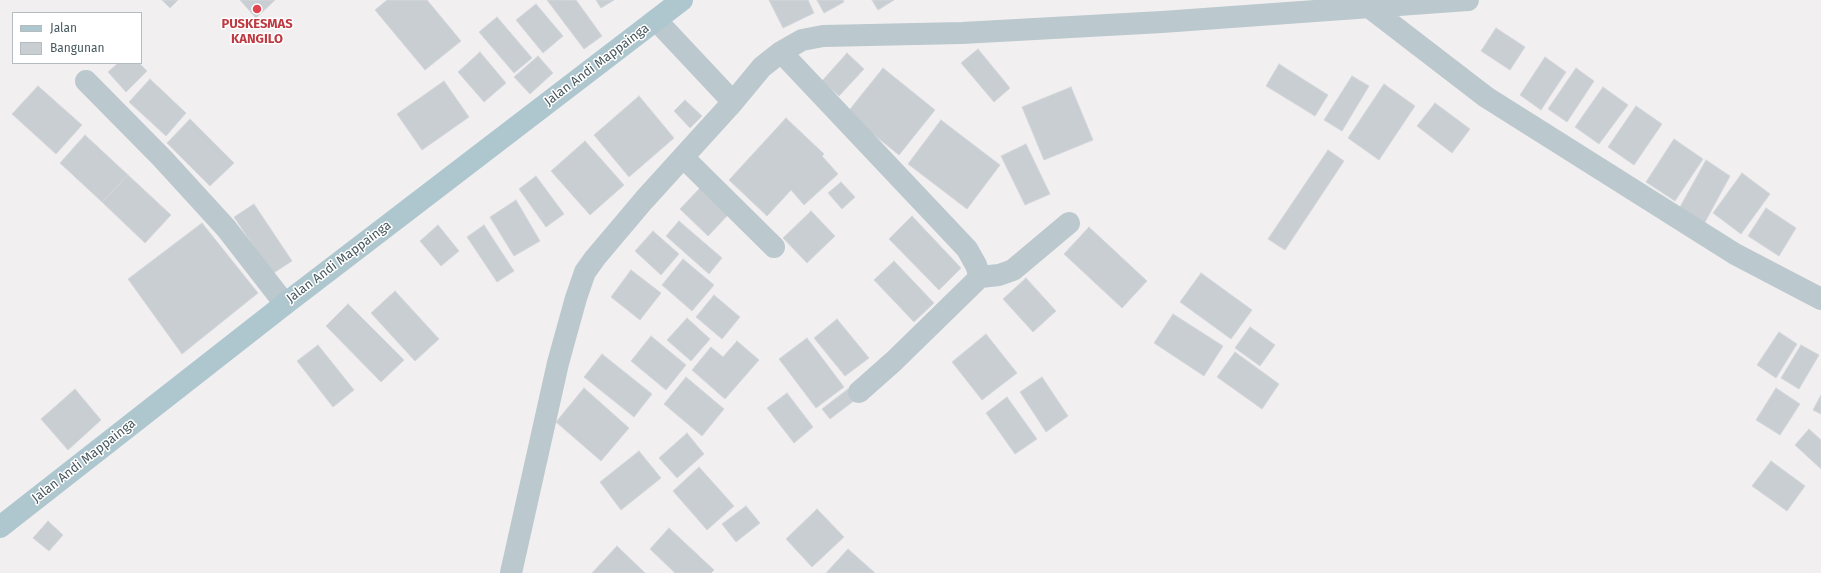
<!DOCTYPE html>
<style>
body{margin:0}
#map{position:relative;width:1821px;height:573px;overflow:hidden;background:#f2eff0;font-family:"Fira Sans",sans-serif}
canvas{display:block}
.legend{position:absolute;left:12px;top:12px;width:130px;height:52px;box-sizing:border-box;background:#fff;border:1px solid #b5bcbf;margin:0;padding:5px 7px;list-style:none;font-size:12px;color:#47585e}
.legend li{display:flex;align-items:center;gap:8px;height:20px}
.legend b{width:20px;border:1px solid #b5bcbf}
</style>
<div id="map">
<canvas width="1821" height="573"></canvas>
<ul class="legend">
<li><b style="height:5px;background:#aec7cf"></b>Jalan</li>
<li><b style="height:11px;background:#c9ced2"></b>Bangunan</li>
</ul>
</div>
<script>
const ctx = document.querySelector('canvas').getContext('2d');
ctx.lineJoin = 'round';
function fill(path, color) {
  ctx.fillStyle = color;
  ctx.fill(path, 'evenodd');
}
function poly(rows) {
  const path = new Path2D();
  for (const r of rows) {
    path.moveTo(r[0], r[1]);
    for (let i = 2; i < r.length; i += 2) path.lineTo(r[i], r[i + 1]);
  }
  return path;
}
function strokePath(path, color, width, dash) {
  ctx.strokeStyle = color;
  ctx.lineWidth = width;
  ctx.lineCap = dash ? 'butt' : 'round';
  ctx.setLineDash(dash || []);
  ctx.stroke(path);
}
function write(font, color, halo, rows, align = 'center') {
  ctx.font = font + ' "Fira Sans",sans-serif';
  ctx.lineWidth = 3;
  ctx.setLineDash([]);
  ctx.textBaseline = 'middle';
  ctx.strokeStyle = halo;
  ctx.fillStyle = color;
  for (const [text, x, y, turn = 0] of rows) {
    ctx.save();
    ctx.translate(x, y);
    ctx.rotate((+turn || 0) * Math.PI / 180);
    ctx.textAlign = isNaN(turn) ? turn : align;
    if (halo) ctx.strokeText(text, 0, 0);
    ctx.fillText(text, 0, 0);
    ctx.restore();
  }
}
const building = poly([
 [162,0,178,0,170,8,162,0],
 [240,0,275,0,256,18,240,0],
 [387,0,427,0,461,41,425,70,375,10,387,0],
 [547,0,576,0,602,36,584,49,547,0],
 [596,0,614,0,601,8,596,0],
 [769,0,808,0,814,13,783,28,769,0],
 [817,0,843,0,844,2,824,13,817,0],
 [872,0,894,0,878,10,872,0],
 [536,4,563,36,543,53,516,20,536,4],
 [497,17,532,58,514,73,479,32,497,17],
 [1496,28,1525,47,1510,70,1481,51,1496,28],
 [978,49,1010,88,994,102,961,63,978,49],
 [480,52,506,83,484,102,458,72,480,52],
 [847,53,864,69,839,96,822,81,847,53],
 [538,56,553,73,530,94,514,77,538,56],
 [1545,57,1566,72,1541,110,1520,95,1545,57],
 [118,63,139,63,147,71,126,92,108,72,118,63],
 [1279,64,1328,95,1315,116,1266,86,1279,64],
 [883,68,935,110,899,155,847,113,883,68],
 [1576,68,1594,81,1567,122,1548,109,1576,68],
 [1352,76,1369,86,1342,131,1324,120,1352,76],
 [150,79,186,113,166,136,129,102,150,79],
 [444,81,469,117,422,150,397,114,444,81],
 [1384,84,1415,106,1379,160,1348,138,1384,84],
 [38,86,82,125,56,154,12,114,38,86],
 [1071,87,1093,140,1044,160,1022,107,1071,87],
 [1603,87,1628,105,1599,144,1575,127,1603,87],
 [639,96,674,138,629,177,594,135,639,96],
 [685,100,702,116,690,128,674,111,685,100],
 [1435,103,1470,129,1452,153,1417,126,1435,103],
 [1636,106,1662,124,1634,165,1608,147,1636,106],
 [786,118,824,154,822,156,838,174,804,205,791,190,767,216,729,180,786,118],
 [190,119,234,163,210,186,167,143,190,119],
 [941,120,1000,165,967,209,908,164,941,120],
 [85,135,128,175,102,202,60,163,85,135],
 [1674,139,1703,159,1675,201,1646,182,1674,139],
 [585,141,624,185,590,215,551,171,585,141],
 [1026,144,1050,194,1025,205,1001,156,1026,144],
 [1328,150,1344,161,1285,250,1268,239,1328,150],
 [1706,160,1730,176,1704,224,1680,207,1706,160],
 [1742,173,1770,194,1741,234,1713,213,1742,173],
 [128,175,171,215,145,243,102,202,128,175],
 [536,176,564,214,546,227,519,189,536,176],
 [841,182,855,197,842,209,828,193,841,182],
 [700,188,728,215,708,236,680,209,700,188],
 [516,200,540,241,514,256,490,217,516,200],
 [254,204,292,261,272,274,234,217,254,204],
 [1766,208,1796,228,1779,256,1748,236,1766,208],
 [811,211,835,236,807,263,783,238,811,211],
 [912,216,961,268,939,290,889,239,912,216],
 [679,221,722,258,709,274,666,236,679,221],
 [202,223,258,293,182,354,128,279,202,223],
 [438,225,459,251,441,266,420,241,438,225],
 [484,225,514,271,497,282,467,237,484,225],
 [1089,227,1147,281,1122,308,1064,254,1089,227],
 [653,231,679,254,661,275,635,251,653,231],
 [683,259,714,285,692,311,662,285,683,259],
 [894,261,934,303,914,322,874,280,894,261],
 [631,270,661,293,640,320,611,297,631,270],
 [1201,273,1252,310,1231,339,1180,302,1201,273],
 [1026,278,1056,311,1033,332,1003,299,1026,278],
 [395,291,439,339,415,361,371,313,395,291],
 [714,295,740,317,722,339,696,317,714,295],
 [348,304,404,360,381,382,326,326,348,304],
 [1173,314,1223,346,1204,376,1154,343,1173,314],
 [687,318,710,339,691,361,667,340,687,318],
 [837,319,869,358,845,376,814,338,837,319],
 [1250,327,1275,345,1260,366,1235,348,1250,327],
 [1779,332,1797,344,1776,378,1757,365,1779,332],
 [986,334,1017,373,982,400,952,362,986,334],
 [651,336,686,365,666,390,631,361,651,336],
 [807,338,844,387,816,408,779,359,807,338],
 [737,341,759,360,725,399,692,370,711,347,723,357,737,341],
 [318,345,354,390,333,407,297,361,318,345],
 [1801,345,1819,355,1799,389,1781,378,1801,345],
 [1235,352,1279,384,1262,409,1217,377,1235,352],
 [602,354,652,394,634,417,584,377,602,354],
 [686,377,724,409,702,436,664,404,686,377],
 [1042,377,1068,416,1046,432,1020,392,1042,377],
 [584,388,629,428,601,461,556,422,584,388],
 [1776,388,1800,404,1780,435,1756,420,1776,388],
 [75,389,101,420,68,450,41,419,75,389],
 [848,389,855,400,830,419,822,409,848,389],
 [787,393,813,427,794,443,767,408,787,393],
 [1821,395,1821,414,1813,410,1821,395],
 [1007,397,1037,439,1015,454,986,413,1007,397],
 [1809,429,1821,440,1821,469,1795,445,1809,429],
 [687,433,704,454,677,478,659,458,687,433],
 [639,451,661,478,621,510,600,482,639,451],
 [1771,461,1805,486,1787,511,1752,486,1771,461],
 [699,467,734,506,707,530,673,491,699,467],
 [746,506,760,523,736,542,722,524,746,506],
 [817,509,844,537,812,567,786,539,817,509],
 [48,521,63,535,49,551,33,538,48,521],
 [669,528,714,570,711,573,675,573,650,549,669,528],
 [617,546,645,573,592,573,617,546],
 [848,549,875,573,826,573,848,549]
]);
fill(building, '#c9ced2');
strokePath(building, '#d3d7db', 1);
strokePath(poly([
 [1369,7,1486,97,1735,254,1821,299],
 [781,52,967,249,976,265,980,277,894,361,859,392],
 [86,81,162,158,226,228,285,304],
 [733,102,762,67,781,52,802,40,823,36,962,33,1162,22,1468,0],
 [683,157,774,247],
 [980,277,999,275,1013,270,1069,223],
 [511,573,558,363,576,298,585,272,595,258,644,200,733,102,656,20]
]), '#bbc8cd', 22);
strokePath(poly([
 [0,527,285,304,682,0]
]), '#aec7cf', 22);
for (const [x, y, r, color] of [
 [257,9,5,"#e0444e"]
]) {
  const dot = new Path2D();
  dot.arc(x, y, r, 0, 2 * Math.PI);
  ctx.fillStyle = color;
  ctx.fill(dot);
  strokePath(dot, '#fff', 1.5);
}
write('bold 13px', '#be3a42', '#fff', [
 ["PUSKESMAS",257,24],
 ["KANGILO",257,39]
]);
write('13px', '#47585e', '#fff', [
 ["Jalan Andi Mappainga",597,65,-37],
 ["Jalan Andi Mappainga",339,262,-37],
 ["Jalan Andi Mappainga",84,461,-38]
]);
</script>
